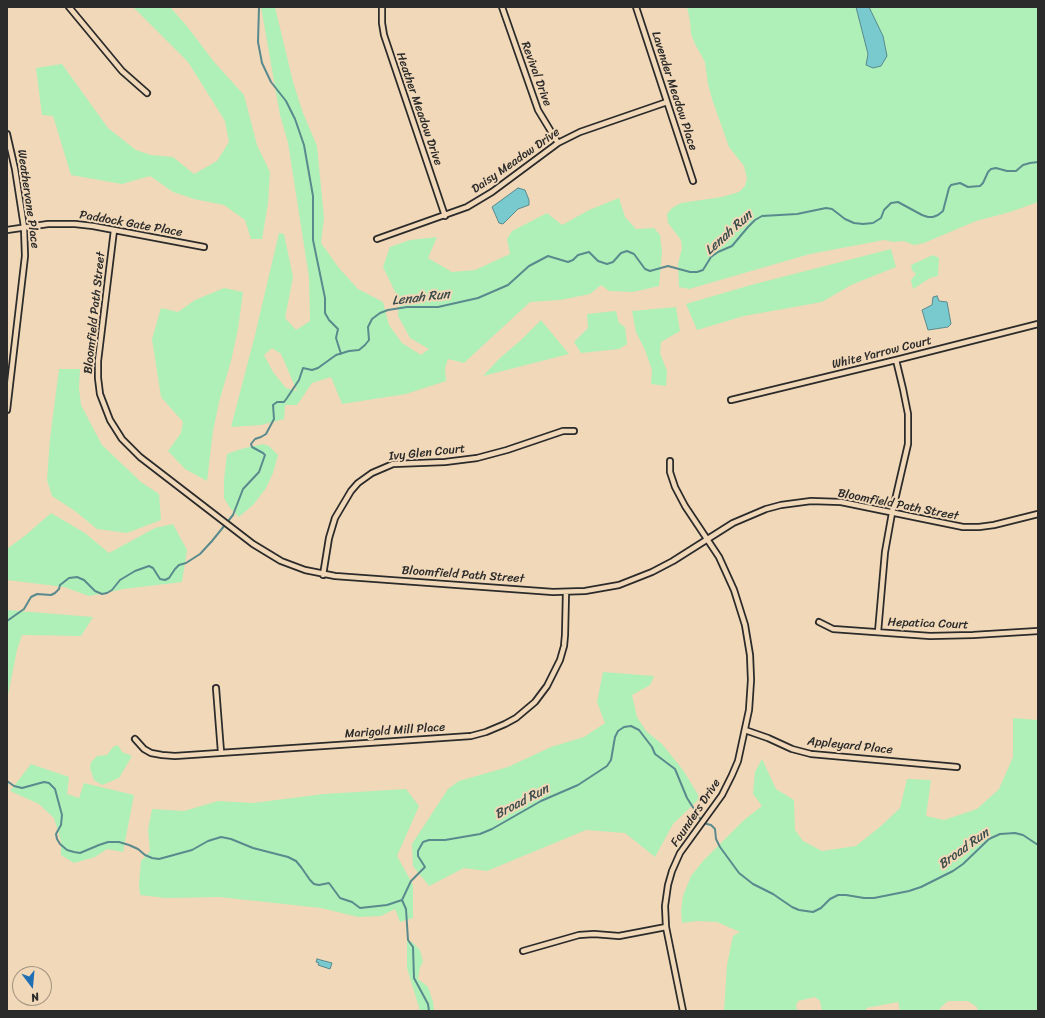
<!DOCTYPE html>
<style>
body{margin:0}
#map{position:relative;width:1045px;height:1018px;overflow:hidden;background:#f1d8b8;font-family:Sriracha,sans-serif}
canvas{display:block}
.frame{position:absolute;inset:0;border:8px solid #2b2b2b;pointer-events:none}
.north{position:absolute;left:12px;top:966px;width:40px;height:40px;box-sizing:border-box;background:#f1d8b8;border:1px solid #a29380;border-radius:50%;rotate:164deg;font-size:11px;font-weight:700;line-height:16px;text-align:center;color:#2b2b2b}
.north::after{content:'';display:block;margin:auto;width:14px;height:18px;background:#1f6fb2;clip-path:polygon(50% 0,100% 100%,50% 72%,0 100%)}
</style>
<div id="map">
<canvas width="1045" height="1018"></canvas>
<div class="frame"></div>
<div class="north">N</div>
</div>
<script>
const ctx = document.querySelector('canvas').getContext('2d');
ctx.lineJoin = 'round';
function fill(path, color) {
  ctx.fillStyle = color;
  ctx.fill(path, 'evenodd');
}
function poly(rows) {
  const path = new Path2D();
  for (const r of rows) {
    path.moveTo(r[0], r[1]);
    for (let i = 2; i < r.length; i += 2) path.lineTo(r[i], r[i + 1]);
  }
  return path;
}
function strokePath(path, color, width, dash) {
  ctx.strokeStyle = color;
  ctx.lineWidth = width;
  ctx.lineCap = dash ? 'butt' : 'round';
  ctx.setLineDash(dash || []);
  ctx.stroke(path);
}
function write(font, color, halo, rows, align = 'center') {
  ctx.font = font + ' Sriracha,sans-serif';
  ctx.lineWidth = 4;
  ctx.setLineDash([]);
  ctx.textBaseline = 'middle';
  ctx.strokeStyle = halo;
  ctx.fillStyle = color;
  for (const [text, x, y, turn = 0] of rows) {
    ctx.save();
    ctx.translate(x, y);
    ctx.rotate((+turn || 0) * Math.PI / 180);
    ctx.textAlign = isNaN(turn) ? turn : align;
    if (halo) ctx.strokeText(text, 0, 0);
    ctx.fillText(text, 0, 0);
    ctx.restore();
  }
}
fill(poly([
 [133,7,170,7,186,25,215,63,244,95,257,145,270,172,268,203,262,239,251,239,245,220,224,205,194,199,173,192,150,176,122,184,71,175,53,116,42,115,36,68,62,64,108,128,136,150,151,155,173,157,194,174,217,161,229,142,225,121,188,62],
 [261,7,275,7,293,82,303,113,317,146,324,218,321,243,339,268,358,289,383,302,389,325,402,343,421,355,429,349,410,338,398,316,399,300,383,267,390,247,410,240,437,237,428,258,452,272,475,270,510,254,507,239,512,231,547,213,562,225,589,210,619,198,625,217,636,229,654,228,660,235,662,252,659,286,633,292,609,291,601,285,590,294,560,300,530,302,464,363,448,359,445,368,446,381,406,394,342,404,331,377,312,383,297,405,285,405,284,419,261,425,231,427,255,335,279,233,284,234,293,277,285,318,296,330,310,321,309,277,288,143,280,115],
 [272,348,281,354,297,391,286,388,273,372,264,355],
 [687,7,1038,7,1038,202,1010,212,976,221,924,243,914,245,904,241,894,242,884,240,810,254,689,289,679,287,678,264,682,248,681,240,668,223,667,214,672,208,681,203,722,197,739,192,745,186,747,178,744,166,729,147,712,99,708,84,705,62,695,44,691,34,690,21],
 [891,249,896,267,851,285,822,302,744,316,697,330,686,304,751,285],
 [933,255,939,258,938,276,930,278,913,289,911,280,916,274,912,270,911,265],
 [224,288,243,292,238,329,231,361,219,402,213,431,207,481,185,469,168,451,181,433,183,422,161,397,152,339,161,308,178,312,195,300],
 [676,307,680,331,661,342,660,353,667,371,666,386,651,384,652,370,645,350,636,332,632,311],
 [616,311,619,323,625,327,627,344,619,349,581,353,574,342,588,328,587,314],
 [541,320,569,354,483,376,500,358,521,340],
 [59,369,80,369,79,388,81,405,102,445,141,482,159,494,161,520,127,533,97,529,75,511,52,496,47,480,50,439],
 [263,444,269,446,278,455,273,473,266,488,254,504,239,517,230,508,224,498,224,480,227,454,241,449],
 [51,513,85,533,109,553,155,528,173,524,187,550,182,582,124,589,89,596,64,587,7,580,7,549,27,534],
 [7,610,93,617,81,636,22,635,17,650,7,700],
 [603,672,654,676,650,685,632,695,637,717,646,731,662,744,683,770,700,798,673,824,655,857,625,833,586,830,487,871,464,868,429,886,413,866,412,844,448,789,459,781,508,767,551,747,584,737,605,723,597,702],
 [1013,718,1038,720,1038,1011,978,1011,977,1007,968,1001,948,1001,941,1007,939,1011,900,1011,898,1002,866,1008,867,1011,822,1011,820,1001,815,997,798,1001,796,1006,797,1011,724,1011,727,965,733,936,740,932,717,922,697,921,682,923,681,911,683,896,691,876,703,861,744,820,762,806,753,794,755,772,762,759,776,789,794,800,795,830,803,841,822,851,856,846,881,826,900,808,907,779,931,780,926,816,944,820,977,809,999,789,1013,757],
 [118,745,122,752,132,756,119,778,102,785,94,780,90,768,91,762,97,756,107,755,113,747],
 [31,764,69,777,67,794,79,798,84,783,134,795,123,852,107,849,95,857,74,863,61,855,61,841,54,818,39,804,10,791],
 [406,789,419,806,397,856,413,885,413,918,400,922,395,909,381,916,358,917,321,908,219,897,166,898,140,895,139,884,141,861,150,851,148,830,152,809,184,811,218,801,253,803,324,794],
 [407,941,412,942,420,950,423,962,420,967,418,979,428,987,433,1002,434,1011,420,1011,407,968]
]), '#aff0b8');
const water = poly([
 [856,7,869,7,883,36,887,56,881,66,873,68,866,65,868,54,856,7],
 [518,188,525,190,529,200,529,205,518,209,503,224,499,223,492,207,518,188],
 [937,296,939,301,947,302,951,324,948,327,928,330,922,310,932,305,933,297,937,296],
 [317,959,332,963,330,969,318,965,319,963,316,962,317,959]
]);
fill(water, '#78cace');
strokePath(water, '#598a8d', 1);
strokePath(poly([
 [259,7,258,42,262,63,271,82,286,101,295,119,304,145,313,196,313,240,325,298,325,313,329,320,338,329,336,338,341,354],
 [7,621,24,609,31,597,37,594,51,595,55,593,59,589,60,585,69,578,77,577,84,580,95,591,102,594,107,593,112,590,120,580,135,571,149,566,153,568,160,579,165,580,169,578,175,569,179,565,186,563,200,554,212,541,233,515,243,489,259,472,265,455,263,453,252,447,251,444,255,439,261,437,266,434,274,419,273,405,277,402,284,402,287,398,299,380,303,368,312,370,318,368,336,355,349,351,359,350,365,345,369,340,368,327,372,319,380,313,388,310,407,307,438,307,478,298,508,285,529,266,548,256,568,262,573,260,578,255,589,252,598,261,607,264,613,262,621,253,627,251,634,254,645,269,650,271,668,266,690,272,697,272,703,270,711,257,718,252,732,246,748,227,755,220,762,216,797,214,826,208,832,209,845,219,854,223,863,224,873,223,881,218,884,210,891,203,898,202,922,215,928,217,933,217,938,215,943,211,949,188,951,185,960,183,968,187,980,186,983,183,988,172,991,169,996,168,1007,171,1016,171,1023,165,1030,163,1038,162],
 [7,781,14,786,22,788,44,782,49,783,55,789,62,815,61,825,56,834,57,839,60,844,67,850,74,852,80,853,99,845,108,842,119,842,129,845,138,849,145,855,152,858,159,859,192,850,208,841,221,837,231,839,253,848,288,857,296,861,301,867,310,880,314,884,319,885,329,883,340,898,352,902,360,908,387,905,402,900,411,881,425,867,418,856,418,851,423,842,429,840,445,840,480,834,492,829,541,801,578,785,607,766,611,760,615,737,618,731,624,727,631,726,639,730,652,747,655,754,675,769,687,798,703,823,711,825,715,829,716,839,720,847,739,873,753,884,773,894,792,907,799,910,813,912,821,908,830,899,838,895,846,895,864,898,874,898,909,891,921,887,953,871,963,864,989,839,1000,834,1015,833,1023,835,1038,845],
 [402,900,406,909,408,940,413,947,414,978,428,1004,429,1011]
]), '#598a8d', 2);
const minor = poly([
 [69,7,122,71,147,93],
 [382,7,382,23,384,35,445,216],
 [502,7,538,110,558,143],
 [636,7,693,181],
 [7,134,15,169,24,227,25,256,7,410],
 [7,230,48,224,75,224,93,226,204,247],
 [114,230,98,361,98,378,100,394,110,420,122,439,140,457,253,544,281,561,305,570,335,576,553,592,585,591,619,585,652,572,673,561,733,523,766,509,781,505,811,501,841,502,963,527,979,527,994,525,1038,514],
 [377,239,467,207,492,192,558,143,580,132,667,102],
 [731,400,896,360,1038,324],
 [670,461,670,472,675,487,685,506,719,557,734,590,745,625,750,655,751,680,749,710,738,761,732,775,722,795,680,853,672,871,668,885,665,906,666,927,683,1011],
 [323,575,329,538,335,518,351,491,358,483,372,473,393,464,445,462,477,458,507,450,563,431,574,431],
 [819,622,833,629,930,636,973,635,1038,631],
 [878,632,885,552,892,513,908,444,908,414,903,389,896,360],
 [216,688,221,752],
 [745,730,768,738,792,749,811,754,957,767],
 [135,739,144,749,151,753,162,755,175,756,471,736,486,732,505,724,516,718,535,702,547,686,560,660,564,646,565,635,566,592],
 [523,951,579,935,594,934,619,936,666,927]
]);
strokePath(minor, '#2b2b2b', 8);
strokePath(minor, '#f1d8b8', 4.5);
write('12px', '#2b2b2b', '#f1d8b8', [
 ["Revival Drive",536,74,70],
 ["Lavender Meadow Place",674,91,72],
 ["Heather Meadow Drive",419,109,71],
 ["Daisy Meadow Drive",516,161,-35],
 ["Weathervane Place",28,199,82],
 ["Paddock Gate Place",131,224,10],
 ["Bloomfield Path Street",95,313,-84],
 ["White Yarrow Court",882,353,-14],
 ["Ivy Glen Court",427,453,-6],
 ["Bloomfield Path Street",898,505,11],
 ["Bloomfield Path Street",463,575,4],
 ["Hepatica Court",928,624,2],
 ["Marigold Mill Place",395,731,-4],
 ["Appleyard Place",850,746,6],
 ["Founders Drive",696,813,-56]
]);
write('italic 13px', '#3a4b4c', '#f1d8b8', [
 ["Lenah Run",729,233,-42],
 ["Lenah Run",421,298,-7],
 ["Broad Run",522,802,-28],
 ["Broad Run",964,849,-36]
]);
</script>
